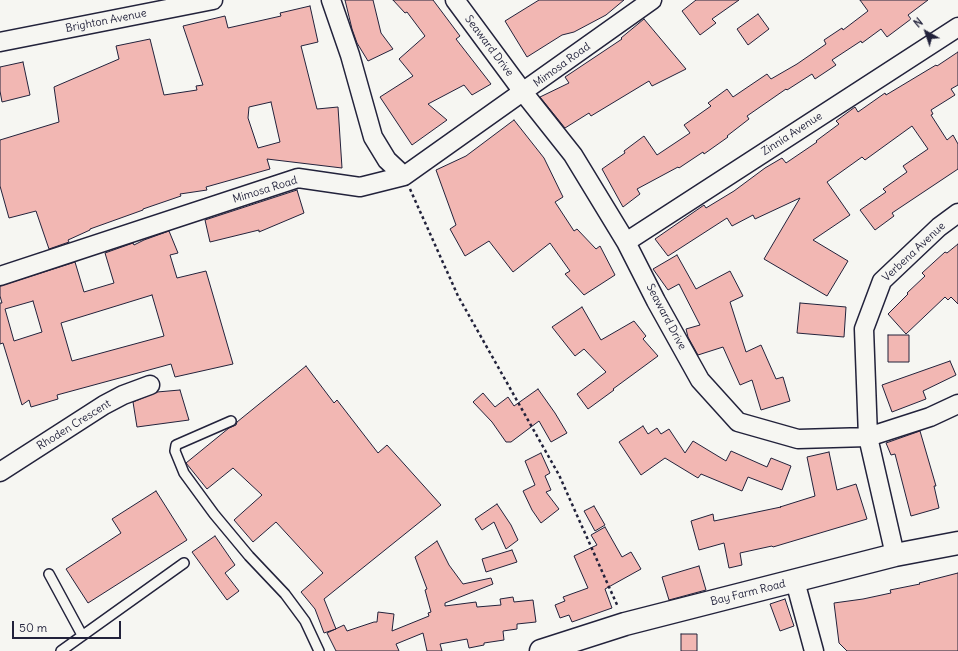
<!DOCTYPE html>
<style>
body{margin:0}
#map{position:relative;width:958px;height:651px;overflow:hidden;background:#f6f6f2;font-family:Delius,sans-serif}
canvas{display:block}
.north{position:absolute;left:906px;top:12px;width:40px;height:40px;-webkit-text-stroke:3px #f6f6f2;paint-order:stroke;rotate:320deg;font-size:11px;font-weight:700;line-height:16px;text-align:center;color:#22223b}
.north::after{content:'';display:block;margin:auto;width:14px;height:18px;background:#22223b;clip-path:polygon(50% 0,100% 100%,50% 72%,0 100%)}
.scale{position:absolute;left:12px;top:621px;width:109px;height:18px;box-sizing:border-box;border:2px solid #22223b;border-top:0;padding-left:5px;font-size:12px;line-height:14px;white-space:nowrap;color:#22223b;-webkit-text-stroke:3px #f6f6f2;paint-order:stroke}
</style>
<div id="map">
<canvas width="958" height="651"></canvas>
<div class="north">N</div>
<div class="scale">50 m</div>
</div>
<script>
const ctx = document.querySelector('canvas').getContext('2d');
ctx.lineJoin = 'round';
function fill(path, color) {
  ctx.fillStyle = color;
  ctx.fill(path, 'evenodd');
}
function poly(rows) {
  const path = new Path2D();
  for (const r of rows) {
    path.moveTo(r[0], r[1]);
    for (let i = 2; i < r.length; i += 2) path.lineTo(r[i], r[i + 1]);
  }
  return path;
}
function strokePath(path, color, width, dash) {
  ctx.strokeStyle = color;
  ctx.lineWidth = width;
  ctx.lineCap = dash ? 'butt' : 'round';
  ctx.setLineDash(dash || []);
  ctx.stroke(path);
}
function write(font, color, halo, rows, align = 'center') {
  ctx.font = font + ' Delius,sans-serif';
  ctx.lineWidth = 4;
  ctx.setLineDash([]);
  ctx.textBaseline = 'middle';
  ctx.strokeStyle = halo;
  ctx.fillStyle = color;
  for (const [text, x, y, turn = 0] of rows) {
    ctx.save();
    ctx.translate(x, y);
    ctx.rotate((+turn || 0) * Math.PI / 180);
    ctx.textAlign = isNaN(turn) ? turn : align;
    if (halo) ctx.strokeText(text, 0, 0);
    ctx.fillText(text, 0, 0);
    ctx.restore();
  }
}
const building = poly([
 [345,0,373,0,381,33,393,49,368,61,357,43,352,29,345,0],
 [393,0,433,0,460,36,456,39,491,84,472,95,464,85,428,104,447,120,412,145,380,97,413,76,399,59,425,36,407,12,405,13,393,0],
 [539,0,624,0,606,15,574,32,562,35,527,57,505,21,539,0],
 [696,0,739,0,712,19,716,23,700,35,682,11,696,0],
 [860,0,928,0,908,15,911,19,887,37,881,29,862,43,861,41,832,60,836,65,815,79,812,74,787,90,786,89,747,116,749,119,727,136,728,137,704,154,703,152,679,168,678,167,637,189,640,194,623,207,602,169,625,153,624,151,644,136,657,155,690,133,684,125,711,106,708,103,727,89,733,97,767,74,771,79,797,64,826,44,824,40,842,28,843,30,868,11,860,0],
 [310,6,318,42,301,46,317,109,338,107,342,168,267,159,270,169,206,187,207,190,180,194,181,196,143,209,143,210,90,229,90,230,68,240,69,242,49,249,36,211,9,218,0,186,0,140,59,122,54,87,119,59,116,46,150,39,164,95,197,90,196,86,203,85,183,26,225,16,228,28,281,16,280,13,310,6],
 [271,102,280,142,258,148,248,118,249,107,271,102],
 [758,14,769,29,748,45,737,29,758,14],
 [644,19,686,69,652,86,649,81,591,116,589,113,565,128,540,97,569,83,565,77,622,39,621,38,644,19],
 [958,52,958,85,951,89,955,95,931,110,933,114,931,115,947,140,953,135,958,144,958,169,892,213,894,216,875,230,860,210,886,192,883,189,907,172,903,166,928,149,912,126,865,160,862,157,827,182,850,215,813,240,848,261,827,296,764,259,800,198,755,219,753,215,732,226,727,218,668,256,655,239,704,205,706,208,734,191,765,168,782,158,786,163,817,142,816,141,839,124,836,121,855,107,858,112,885,93,886,95,936,65,937,66,958,52],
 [23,62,30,95,2,102,0,91,0,67,23,62],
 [514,120,544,158,563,197,555,202,574,231,577,229,596,249,600,246,615,275,584,295,565,274,570,271,550,243,513,272,489,241,465,256,450,229,456,225,436,170,466,156,514,120],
 [297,190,304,213,259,232,259,230,210,242,205,220,297,190],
 [169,231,178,253,170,255,177,278,206,271,233,364,175,377,171,364,57,395,58,399,31,407,29,400,22,405,3,343,0,344,0,303,2,303,0,296,0,286,75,262,84,292,114,283,105,253,133,243,134,245,144,240,169,231],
 [152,295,164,336,72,361,61,323,152,295],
 [33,301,42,332,14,341,5,309,33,301],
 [958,244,958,304,951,297,948,300,945,297,906,334,888,314,908,294,907,293,925,276,922,273,945,252,947,253,958,244],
 [677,255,696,289,730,271,743,296,730,302,746,352,761,345,776,379,783,377,790,401,761,410,752,380,740,385,723,347,698,355,688,337,686,329,700,325,679,284,668,290,653,269,677,255],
 [800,303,846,307,844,337,797,333,800,303],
 [582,307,601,340,634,321,646,336,643,339,658,356,613,389,614,390,588,409,577,394,606,372,584,349,575,356,552,327,582,307],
 [888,335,909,335,909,362,888,362,888,335],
 [950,361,956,375,923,391,926,399,892,412,882,385,950,361],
 [306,366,334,403,337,400,378,453,387,445,441,505,324,599,336,629,324,633,315,609,301,592,323,573,276,522,253,542,234,520,262,495,233,468,207,489,186,463,229,428,236,425,237,422,306,366],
 [538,389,555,413,567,433,551,442,539,421,511,442,506,442,492,422,473,402,483,393,495,407,508,397,514,406,538,389],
 [180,390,189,420,137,427,133,402,157,392,180,390],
 [643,426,648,434,657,428,661,434,669,429,685,453,693,441,726,461,731,451,767,467,771,458,791,466,782,490,748,477,742,491,701,474,698,478,665,458,641,475,619,442,643,426],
 [920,431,936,486,934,486,939,508,911,516,895,454,891,455,886,443,920,431],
 [829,452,837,490,856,484,867,519,773,547,772,546,740,553,742,565,729,568,724,543,699,550,691,521,713,514,714,521,781,507,780,507,815,496,807,457,829,452],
 [541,453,550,473,545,476,551,490,546,492,559,509,541,523,532,510,523,491,535,485,525,461,541,453],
 [156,491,187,540,88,603,66,569,121,533,112,519,156,491],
 [497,504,511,525,518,540,506,549,494,522,482,530,475,519,497,504],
 [594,506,605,525,595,531,584,511,594,506],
 [605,527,622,557,631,552,641,569,605,589,612,608,572,622,569,615,560,618,555,605,565,601,563,597,588,588,574,556,597,545,591,535,605,527],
 [215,536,235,565,225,573,239,591,227,600,192,552,215,536],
 [437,541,449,565,463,584,491,578,493,584,445,603,445,606,476,602,477,607,501,605,500,599,513,597,514,602,533,600,536,622,517,624,517,629,503,631,504,640,484,643,484,645,469,648,467,639,440,644,442,651,427,651,423,633,396,644,399,651,336,651,327,633,344,625,347,631,374,622,377,622,378,612,394,614,392,631,429,616,428,613,431,612,425,590,427,589,415,557,437,541],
 [512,550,517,562,486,572,482,559,512,550],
 [699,566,706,590,669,600,662,577,699,566],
 [958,573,958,651,847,651,839,643,834,603,863,599,891,593,890,590,920,584,919,583,958,573],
 [785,599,794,626,780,631,770,604,785,599],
 [681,634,697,634,697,651,681,651,681,634]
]);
fill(building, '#f2b7b3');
strokePath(building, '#22223b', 1);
const service = poly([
 [231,421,176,445,175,451,184,473,214,514,249,556,285,594,305,621,319,651],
 [49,574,82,635],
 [61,651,184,563]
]);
const minor = poly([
 [331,0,350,55,373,137,387,160,404,176],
 [455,0,523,92,573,155,626,242,656,301,700,380,738,422,798,439,868,437,895,555],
 [0,42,213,0],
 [958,213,939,227,882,281,864,329,868,437,930,417,958,404],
 [626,242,958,27],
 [0,276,298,178,360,187,404,176,652,0],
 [0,472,104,405,123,395,150,385],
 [795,581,814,651]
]);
const tertiary = poly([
 [541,651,625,624,895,555,958,543]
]);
strokePath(service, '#22223b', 12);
strokePath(minor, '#22223b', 21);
strokePath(tertiary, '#22223b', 25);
strokePath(poly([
 [410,189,458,296,559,475,618,607]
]), '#22223b', 2.5, [3, 3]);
strokePath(service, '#f6f6f2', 9);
strokePath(minor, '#f6f6f2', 18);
strokePath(tertiary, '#f6f6f2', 22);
write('11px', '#22223b', '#f6f6f2', [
 ["Brighton Avenue",106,21,-11],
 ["Seaward Drive",489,46,53],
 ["Mimosa Road",562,65,-36],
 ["Zinnia Avenue",792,134,-33],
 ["Mimosa Road",265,190,-17],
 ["Verbena Avenue",914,252,-43],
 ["Seaward Drive",666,317,62],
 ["Rhoden Crescent",74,425,-32],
 ["Bay Farm Road",748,593,-14]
]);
</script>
